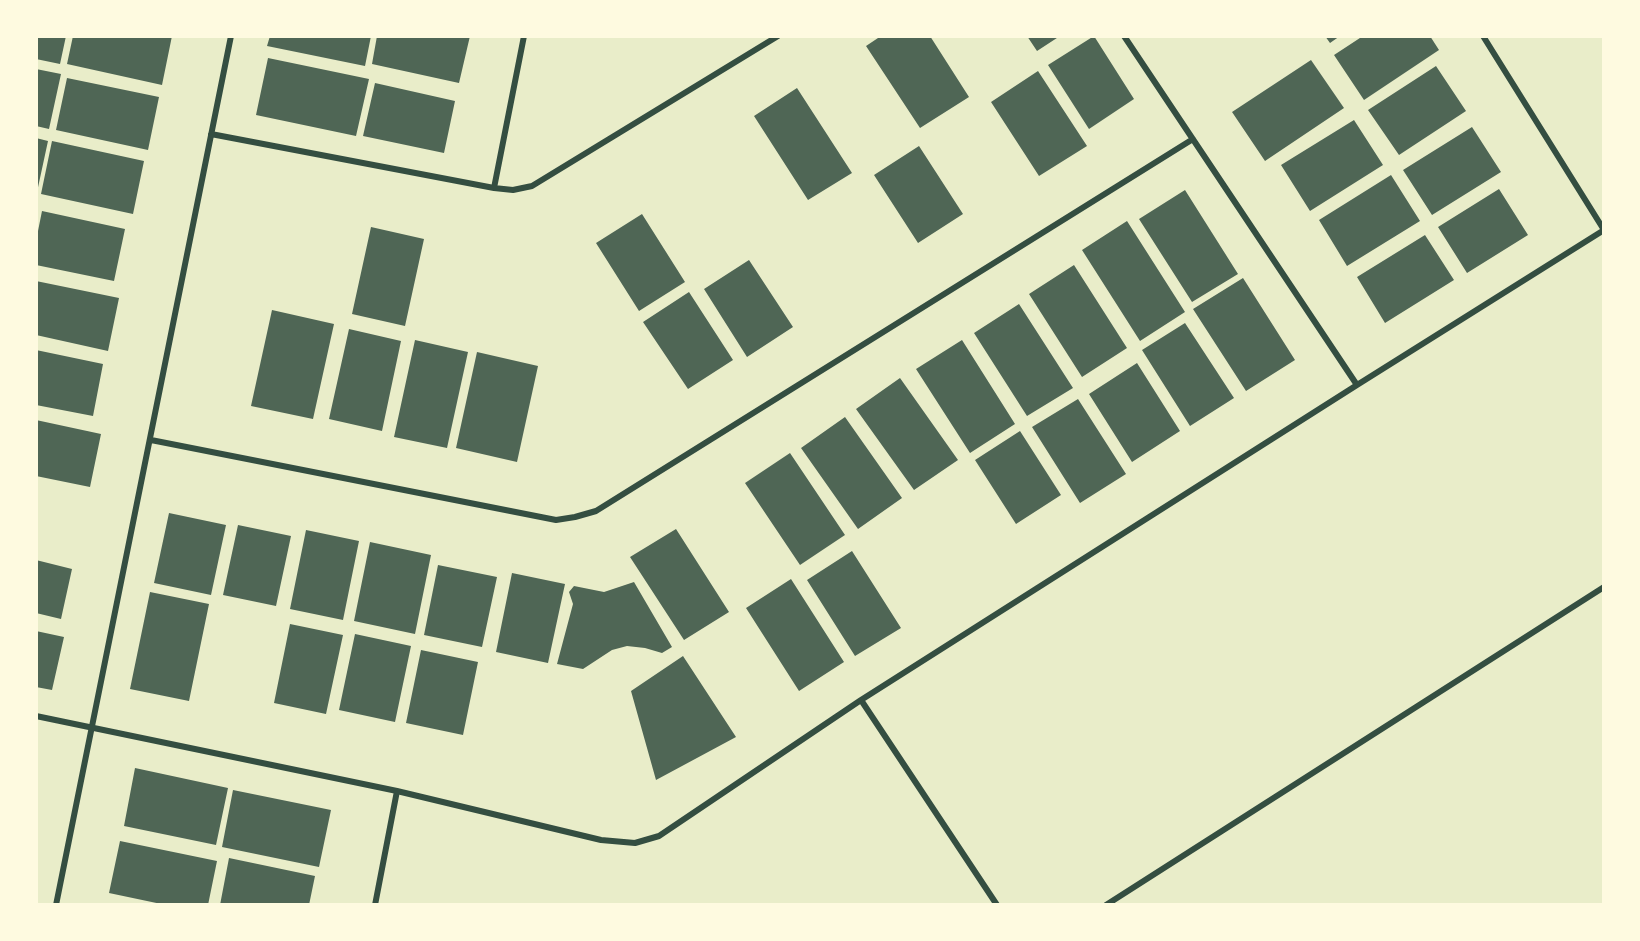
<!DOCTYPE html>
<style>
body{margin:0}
#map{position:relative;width:1640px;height:941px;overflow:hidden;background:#e9edc9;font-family:"Playfair Display",serif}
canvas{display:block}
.frame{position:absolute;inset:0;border:38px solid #fefae0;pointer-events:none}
</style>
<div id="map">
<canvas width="1640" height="941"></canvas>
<div class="frame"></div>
</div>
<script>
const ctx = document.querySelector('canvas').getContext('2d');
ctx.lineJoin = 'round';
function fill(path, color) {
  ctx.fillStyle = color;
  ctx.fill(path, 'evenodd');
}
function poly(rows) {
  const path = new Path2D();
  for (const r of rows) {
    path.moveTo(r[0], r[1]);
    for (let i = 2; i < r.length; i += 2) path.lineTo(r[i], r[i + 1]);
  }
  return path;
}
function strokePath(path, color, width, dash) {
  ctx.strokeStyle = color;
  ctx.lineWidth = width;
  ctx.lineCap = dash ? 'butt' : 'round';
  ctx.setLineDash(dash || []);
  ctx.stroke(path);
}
fill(poly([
 [36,36,66,36,60,64,36,59],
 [73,36,172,36,162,85,67,64],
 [270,36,371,36,365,66,267,46],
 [377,36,470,36,459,83,372,64],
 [881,36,930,36,969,97,920,128,866,46],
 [1027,36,1060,36,1037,51],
 [1094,36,1134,99,1089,129,1048,65],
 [1325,36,1340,36,1330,43],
 [1363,36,1430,36,1439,50,1364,100,1334,55],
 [268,58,369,79,356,136,256,115],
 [1311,60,1344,108,1265,161,1232,112],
 [1436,66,1466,111,1399,155,1368,110],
 [36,69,61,74,49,129,36,126],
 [1038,71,1087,146,1039,176,991,102],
 [67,78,159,97,148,150,56,130],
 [375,83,455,101,444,153,363,136],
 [797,88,852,173,808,200,754,116],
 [1354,120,1383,165,1310,211,1281,165],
 [1472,127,1501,172,1432,215,1403,170],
 [36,138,48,141,37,192,36,192],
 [52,141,144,161,133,214,41,194],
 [919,146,963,214,918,243,874,175],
 [1391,175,1420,221,1347,266,1319,220],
 [1499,189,1528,235,1467,273,1438,227],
 [1185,190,1238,274,1192,302,1139,219],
 [42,211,125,229,114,281,36,265,36,241],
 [642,214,685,282,639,311,596,243],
 [1127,221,1185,312,1140,341,1082,250],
 [371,227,424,239,405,326,352,314],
 [1425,235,1454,280,1385,323,1357,277],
 [749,260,793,327,747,357,704,289],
 [1074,265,1127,348,1082,377,1029,294],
 [1243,278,1295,360,1246,391,1193,309],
 [36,281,119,298,108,351,36,335],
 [689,292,733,360,688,389,643,322],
 [1019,304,1073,388,1027,416,974,333],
 [272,310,334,324,313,419,251,406],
 [1185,323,1234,398,1190,426,1142,350],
 [349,329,401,341,382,431,329,419],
 [415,340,468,352,447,448,394,437],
 [962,340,1015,424,970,453,916,369],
 [36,350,103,364,93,416,36,405],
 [477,352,538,366,517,462,456,448],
 [1137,363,1180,431,1132,462,1089,394],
 [900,378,958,460,914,490,856,409],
 [1078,399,1126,474,1080,503,1032,427],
 [845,417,902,498,858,529,801,448],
 [36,420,101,434,90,487,36,476],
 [1020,431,1061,495,1016,524,975,460],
 [790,453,845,535,800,565,745,483],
 [169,513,226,525,211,595,154,583],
 [238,525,291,536,276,606,223,595],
 [676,529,729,612,684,640,630,557],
 [306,530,359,541,343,620,290,609],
 [370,542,431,555,415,634,354,621],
 [852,551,901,628,855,656,807,580],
 [36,560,72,569,61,619,36,613],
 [438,565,497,577,482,647,424,635],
 [512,573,565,584,548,663,496,652],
 [791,579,844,662,799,691,746,608],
 [634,582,672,647,662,653,645,648,627,646,612,650,583,669,557,664,573,604,569,592,574,586,604,592],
 [150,592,209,604,189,701,130,689],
 [290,624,343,635,326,714,274,703],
 [36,631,64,637,52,690,36,687],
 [355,634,411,646,395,722,339,710],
 [421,650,478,662,463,735,406,723],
 [683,656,736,737,656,780,631,691],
 [135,768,228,788,216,845,124,826],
 [233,790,331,810,319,867,222,847],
 [120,841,217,861,208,905,166,905,109,893],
 [229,858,315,876,309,905,220,905]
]), '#4f6655');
strokePath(poly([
 [1124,36,1357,385],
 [1483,36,1604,230],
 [211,134,494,188,513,190,532,186,778,36],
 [494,188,524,36],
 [151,440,556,520,575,517,596,511,1193,139],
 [861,700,997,905],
 [36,716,397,791,601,840,635,843,659,836,861,700,1357,385,1604,230],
 [56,905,231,36],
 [375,905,397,791],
 [1106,905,1604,587]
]), '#344e41', 6);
</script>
